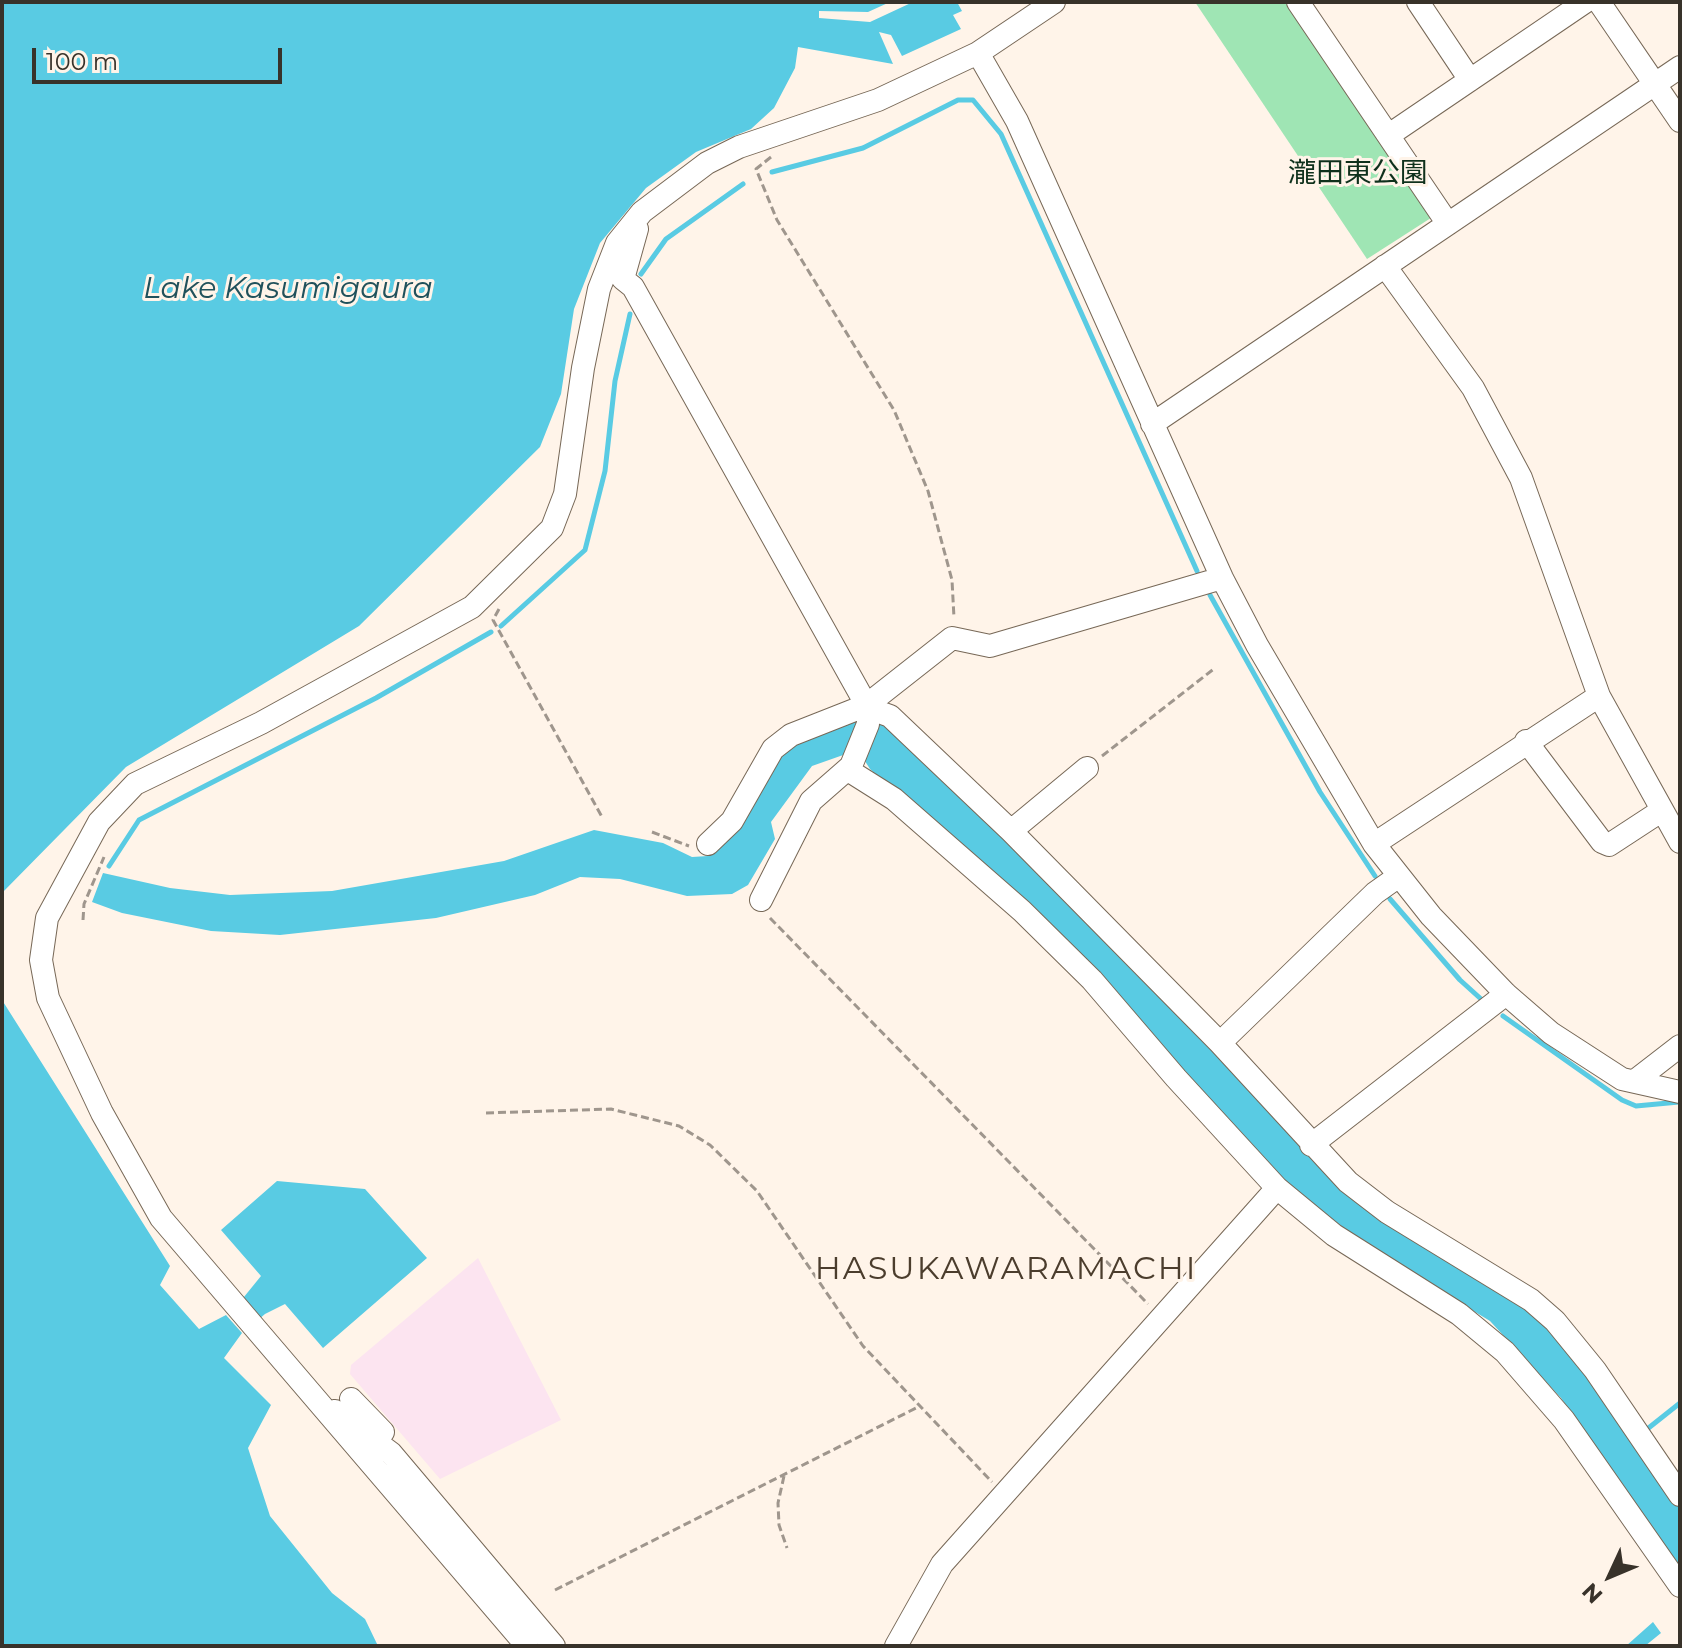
<!DOCTYPE html>
<meta charset="utf-8">
<style>
body{margin:0}
#map{position:relative;width:1682px;height:1648px;overflow:hidden;background:#fff4e9;font-family:Montserrat,sans-serif}
canvas{display:block}
.frame{position:absolute;inset:0;border:4px solid #38322a;pointer-events:none}
.north{position:absolute;left:1570px;top:1536px;width:80px;height:80px;-webkit-text-stroke:6px #fff4e9;paint-order:stroke;rotate:226deg;font-size:22px;font-weight:700;line-height:32px;text-align:center;color:#38322a}
.north::after{content:'';display:block;margin:auto;width:28px;height:36px;background:#38322a;clip-path:polygon(50% 0,100% 100%,50% 72%,0 100%)}
.scale{position:absolute;left:32px;top:48px;width:250px;height:36px;box-sizing:border-box;border:4px solid #38322a;border-top:0;padding-left:10px;font-size:24px;line-height:28px;white-space:nowrap;color:#38322a;-webkit-text-stroke:6px #fff4e9;paint-order:stroke}
</style>
<div id="map">
<canvas width="1682" height="1648"></canvas>
<div class="frame"></div>
<div class="north">N</div>
<div class="scale">100 m</div>
</div>
<script>
const ctx = document.querySelector('canvas').getContext('2d');
ctx.lineJoin = 'round';
function fill(path, color) {
  ctx.fillStyle = color;
  ctx.fill(path, 'evenodd');
}
function poly(rows) {
  const path = new Path2D();
  for (const r of rows) {
    path.moveTo(r[0], r[1]);
    for (let i = 2; i < r.length; i += 2) path.lineTo(r[i], r[i + 1]);
  }
  return path;
}
function strokePath(path, color, width, dash) {
  ctx.strokeStyle = color;
  ctx.lineWidth = width;
  ctx.lineCap = dash ? 'butt' : 'round';
  ctx.setLineDash(dash || []);
  ctx.stroke(path);
}
function write(font, color, halo, rows, align = 'center') {
  ctx.font = font + ' Montserrat,"Noto Sans JP",sans-serif';
  ctx.lineWidth = 6;
  ctx.setLineDash([]);
  ctx.textBaseline = 'middle';
  ctx.strokeStyle = halo;
  ctx.fillStyle = color;
  for (const [text, x, y, turn = 0] of rows) {
    ctx.save();
    ctx.translate(x, y);
    ctx.rotate((+turn || 0) * Math.PI / 180);
    ctx.textAlign = isNaN(turn) ? turn : align;
    if (halo) ctx.strokeText(text, 0, 0);
    ctx.fillText(text, 0, 0);
    ctx.restore();
  }
}
fill(poly([
 [478,1258,561,1420,440,1479,350,1374,351,1365]
]), '#fce4f0');
fill(poly([
 [1195,2,1289,2,1434,216,1367,259]
]), '#9fe5b4');
fill(poly([
 [2,2,890,2,868,12,819,11,819,18,870,22,913,2,957,2,962,11,953,15,961,29,902,56,891,35,879,32,893,64,798,47,795,68,774,108,751,129,696,152,646,188,600,243,574,309,561,394,540,447,359,626,126,767,2,893],
 [862,718,882,721,1035,863,1316,1159,1516,1298,1572,1353,1680,1508,1680,1568,1561,1398,1490,1321,1355,1239,1306,1201,1258,1157,1093,966,870,769,863,758,846,754,812,766,771,822,775,839,748,885,732,894,687,896,620,879,580,877,535,895,436,918,280,935,211,931,122,913,92,902,103,873,170,888,230,895,332,891,504,861,594,830,663,843,692,857,708,856,738,829,777,760,801,740],
 [2,1000,170,1266,160,1285,199,1329,226,1315,242,1333,224,1358,271,1405,248,1448,270,1516,332,1593,365,1619,378,1646,2,1646],
 [277,1181,365,1189,427,1258,323,1348,285,1304,265,1314,251,1326,235,1308,261,1276,221,1230],
 [1653,1622,1661,1633,1645,1646,1626,1646]
]), '#59cbe3');
strokePath(poly([
 [772,172,863,148,958,100,973,100,1001,134,1197,571],
 [641,274,666,239,743,184],
 [1210,595,1320,792,1375,876],
 [501,626,585,550,605,471,615,381,630,314],
 [109,866,139,820,376,698,491,632],
 [1390,899,1460,980,1481,999],
 [1503,1016,1622,1100,1636,1106,1679,1102],
 [1646,1430,1680,1403]
]), '#59cbe3', 5);
const minor = poly([
 [1298,2,1448,224],
 [1418,2,1470,80],
 [1599,2,1680,121],
 [978,53,1017,121,1222,578,1257,645,1374,844,1431,916,1506,994,1551,1033,1622,1079,1680,1092],
 [1389,135,1585,2],
 [637,229,623,279,633,287,868,708,868,724,851,766,811,801,761,900],
 [1385,266,1473,388,1521,478,1599,696,1680,842],
 [1152,424,1680,67],
 [868,708,877,697,952,638,990,646,1222,578],
 [1526,741,1602,842,1609,845,1661,811],
 [848,770,894,799,1022,911,1092,980,1176,1078,1277,1188,1334,1235,1459,1314,1505,1352,1564,1420,1680,1586],
 [1011,831,1087,768],
 [708,844,732,821,773,749,791,735,857,709,868,708,890,716,1011,831,1220,1043,1348,1182,1387,1212,1531,1300,1555,1321,1595,1370,1680,1495],
 [1374,844,1599,696],
 [1220,1043,1375,893,1399,876],
 [1636,1080,1680,1046],
 [1311,1145,1506,994],
 [351,1399,383,1432],
 [335,1411,391,1453,554,1646],
 [527,1646,161,1218,102,1113,48,998,41,960,47,918,99,822,135,784,261,723,472,607,552,528,565,494,583,368,599,289,617,243,642,212,707,163,739,147,878,100,978,53,1054,2],
 [896,1646,942,1564,1277,1188]
]);
strokePath(minor, '#776857', 24);
strokePath(poly([
 [771,157,756,169,777,220,894,410,928,491,952,580,954,618],
 [499,609,493,620,602,817],
 [1102,756,1215,668],
 [652,832,689,846],
 [770,918,1148,1304],
 [83,920,84,904,104,857],
 [486,1113,611,1109,679,1126,710,1145,757,1191,863,1346,992,1482],
 [784,1476,778,1503,779,1525,787,1548],
 [555,1590,918,1407]
]), '#9f968d', 3, [8, 4]);
strokePath(minor, '#fff', 22);
write('28px', '#0f311c', '#fff4e9', [
 ["瀧田東公園",1358,174]
]);
write('italic 30px', '#20515b', '#fff4e9', [
 ["Lake Kasumigaura",288,289]
]);
ctx.letterSpacing = '2px';
write('32px', '#4b3d2d', '#fff4e9', [
 ["HASUKAWARAMACHI",1006,1270]
]);
ctx.letterSpacing = '0px';
</script>
